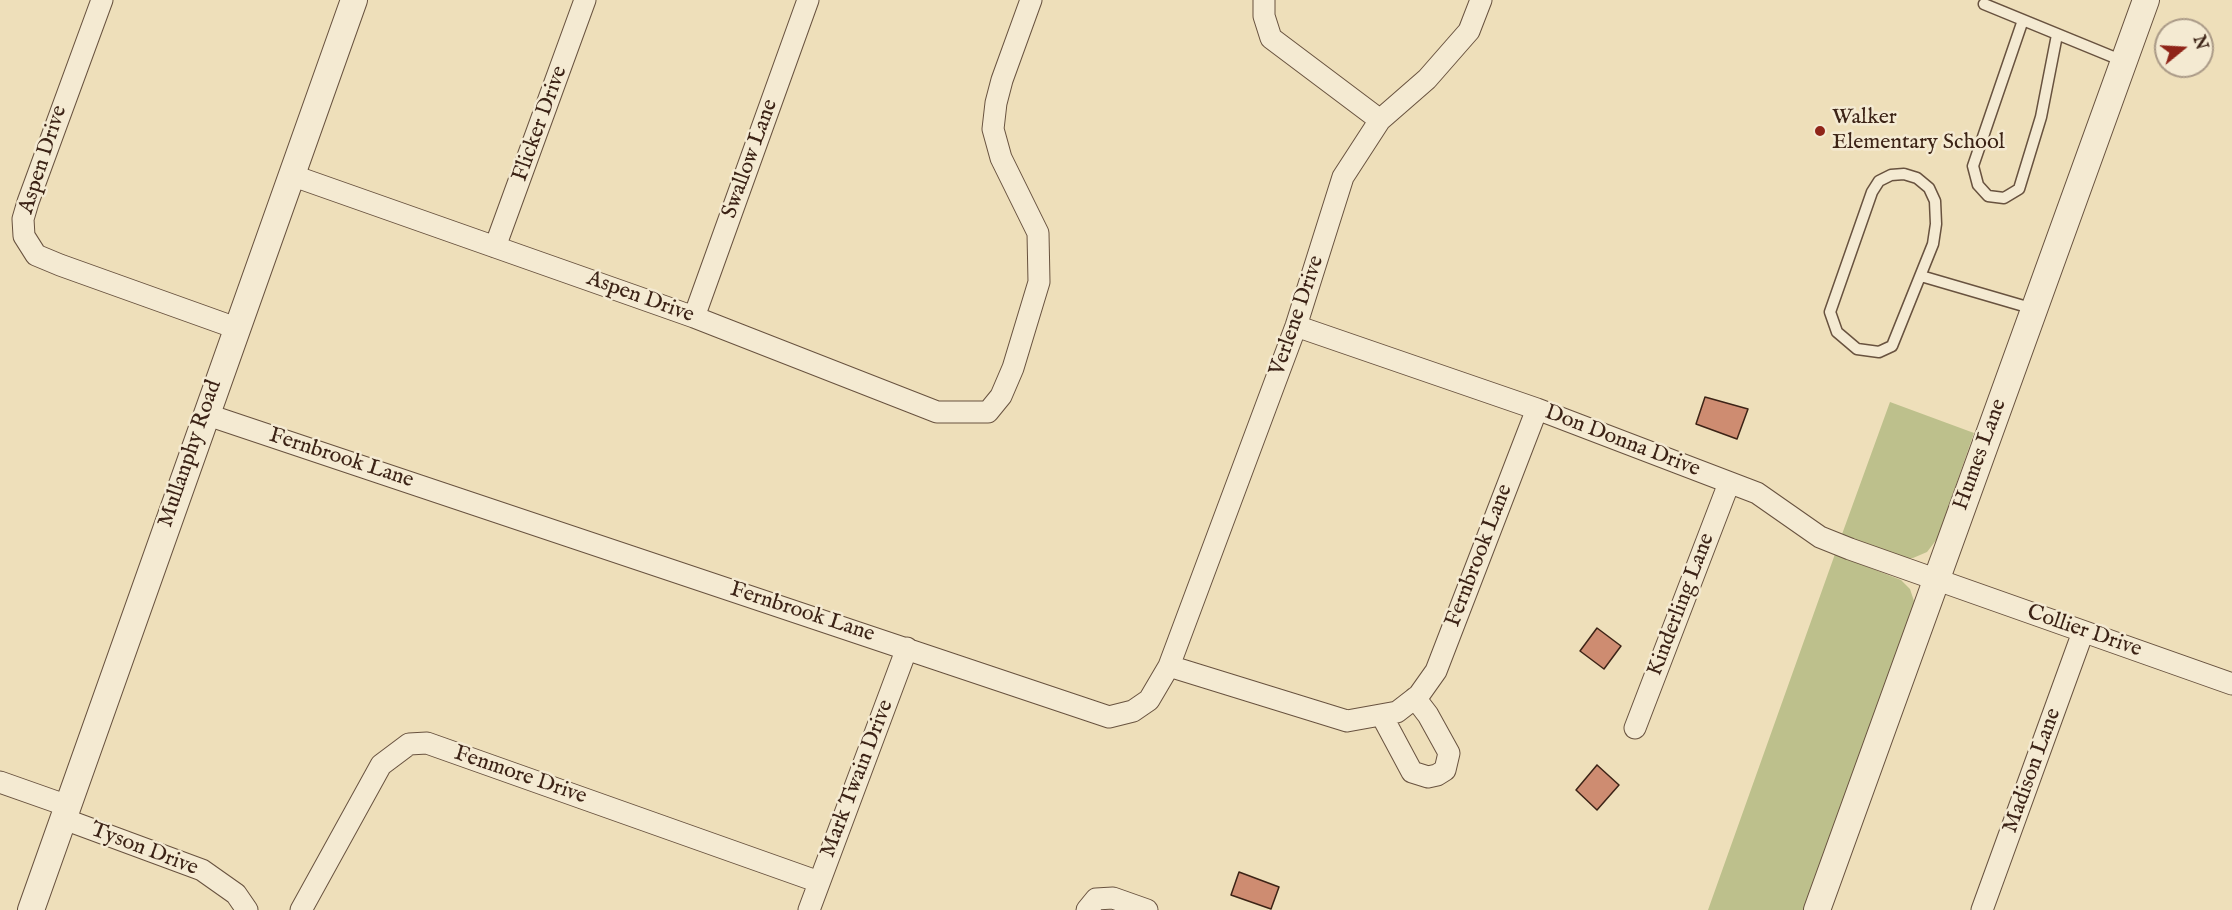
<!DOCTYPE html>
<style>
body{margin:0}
#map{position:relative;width:2232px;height:910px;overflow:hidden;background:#eedfba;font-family:"IM FELL English",serif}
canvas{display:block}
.north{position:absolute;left:2154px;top:18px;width:60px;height:60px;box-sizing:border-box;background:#f4ead2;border:2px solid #aa9a87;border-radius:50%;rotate:72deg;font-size:16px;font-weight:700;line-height:24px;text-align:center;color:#3c2316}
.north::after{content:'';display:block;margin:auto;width:21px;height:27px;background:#8f2418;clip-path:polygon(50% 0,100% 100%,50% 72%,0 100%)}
</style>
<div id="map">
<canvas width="2232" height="910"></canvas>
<div class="north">N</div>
</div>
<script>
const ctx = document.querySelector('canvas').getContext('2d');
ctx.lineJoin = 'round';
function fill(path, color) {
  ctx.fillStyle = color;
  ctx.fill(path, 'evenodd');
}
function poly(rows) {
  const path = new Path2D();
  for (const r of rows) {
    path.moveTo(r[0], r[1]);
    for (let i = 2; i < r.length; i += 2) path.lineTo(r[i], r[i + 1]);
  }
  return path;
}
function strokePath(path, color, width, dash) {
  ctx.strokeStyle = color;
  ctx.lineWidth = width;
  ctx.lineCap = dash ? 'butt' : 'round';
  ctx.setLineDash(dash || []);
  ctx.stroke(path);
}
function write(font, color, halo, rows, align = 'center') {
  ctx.font = font + ' "IM FELL English",serif';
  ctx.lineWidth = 5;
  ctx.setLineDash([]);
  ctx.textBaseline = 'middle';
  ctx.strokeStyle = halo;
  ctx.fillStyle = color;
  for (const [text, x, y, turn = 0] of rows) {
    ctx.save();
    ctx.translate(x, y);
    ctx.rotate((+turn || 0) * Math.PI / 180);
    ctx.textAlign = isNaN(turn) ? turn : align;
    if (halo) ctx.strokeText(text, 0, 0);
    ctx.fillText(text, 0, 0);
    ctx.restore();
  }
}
fill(poly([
 [1890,402,1974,433,1937,539,1927,552,1913,558,1901,558,1841,537],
 [1835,554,1901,580,1910,589,1914,601,1911,615,1807,910,1708,910]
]), '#bdc08c');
const building = poly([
 [1705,397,1748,409,1737,439,1696,424,1705,397],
 [1597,628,1621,646,1604,669,1580,651,1597,628],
 [1597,765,1619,785,1597,810,1576,790,1597,765],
 [1239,872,1279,887,1271,909,1231,895,1239,872]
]);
fill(building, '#ce8c71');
strokePath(building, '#3c2316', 1.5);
const service = poly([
 [1984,4,2123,61],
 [2023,20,1973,166,1978,185,1988,196,2004,198,2019,189,2041,117,2057,35],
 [1904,174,1917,178,1929,188,1935,201,1936,224,1933,244,1892,346,1879,352,1857,349,1837,332,1830,312,1872,192,1879,181,1891,175,1904,174],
 [1921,276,2034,309]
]);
const minor = poly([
 [102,0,28,202,23,219,24,236,36,255,60,265,236,328],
 [1264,0,1264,16,1271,38,1380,120],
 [291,175,694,317,937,412,988,412,1001,396,1013,368,1039,282,1038,233,1001,158,993,129,996,103,1002,80,1031,0],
 [495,247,585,0],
 [694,317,808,0],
 [1296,326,1537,409,1757,493,1820,537,1850,549,2232,684],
 [205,414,1109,717,1133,711,1149,700,1169,666,1296,326,1343,177,1380,120,1427,79,1469,31,1481,0],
 [1169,666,1347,721,1397,712,1419,695,1436,671,1537,409],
 [1382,716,1412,772,1428,777,1437,775,1445,770,1449,753,1428,715,1415,698],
 [1635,728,1729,483],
 [0,782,68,806],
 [64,819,202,870,236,894,247,910],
 [301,910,381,765,409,744,427,743,819,882],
 [809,910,907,648],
 [1087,910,1096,899,1113,898,1147,910],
 [1982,910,2083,632]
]);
const tertiary = poly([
 [31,910,354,0],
 [1817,910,2146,0]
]);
strokePath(service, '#68523f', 13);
strokePath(minor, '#68523f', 23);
strokePath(tertiary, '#68523f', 28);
strokePath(service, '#f4ead2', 10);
strokePath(minor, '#f4ead2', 21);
strokePath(tertiary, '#f4ead2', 26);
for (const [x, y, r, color] of [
 [1820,131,6,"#8f2418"]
]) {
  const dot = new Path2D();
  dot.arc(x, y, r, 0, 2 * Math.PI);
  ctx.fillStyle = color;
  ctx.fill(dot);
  strokePath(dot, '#f4ead2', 2);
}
write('22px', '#3c2316', '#f4ead2', [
 ["Walker",1832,118],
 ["Elementary School",1832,143]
], 'left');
write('22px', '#3c2316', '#f4ead2', [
 ["Flicker Drive",541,124,-70],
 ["Swallow Lane",751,159,-70],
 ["Aspen Drive",44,160,-72],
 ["Aspen Drive",640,298,20],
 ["Verlene Drive",1298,316,-71],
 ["Don Donna Drive",1622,442,21],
 ["Mullanphy Road",191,454,-71],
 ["Humes Lane",1981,455,-70],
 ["Fernbrook Lane",341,459,18],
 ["Fernbrook Lane",1480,556,-69],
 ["Kinderling Lane",1682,605,-69],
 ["Fernbrook Lane",802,613,18],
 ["Collier Drive",2084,632,19],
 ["Madison Lane",2033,771,-70],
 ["Fenmore Drive",520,776,19],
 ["Mark Twain Drive",858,779,-69],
 ["Tyson Drive",144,850,21]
]);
</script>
